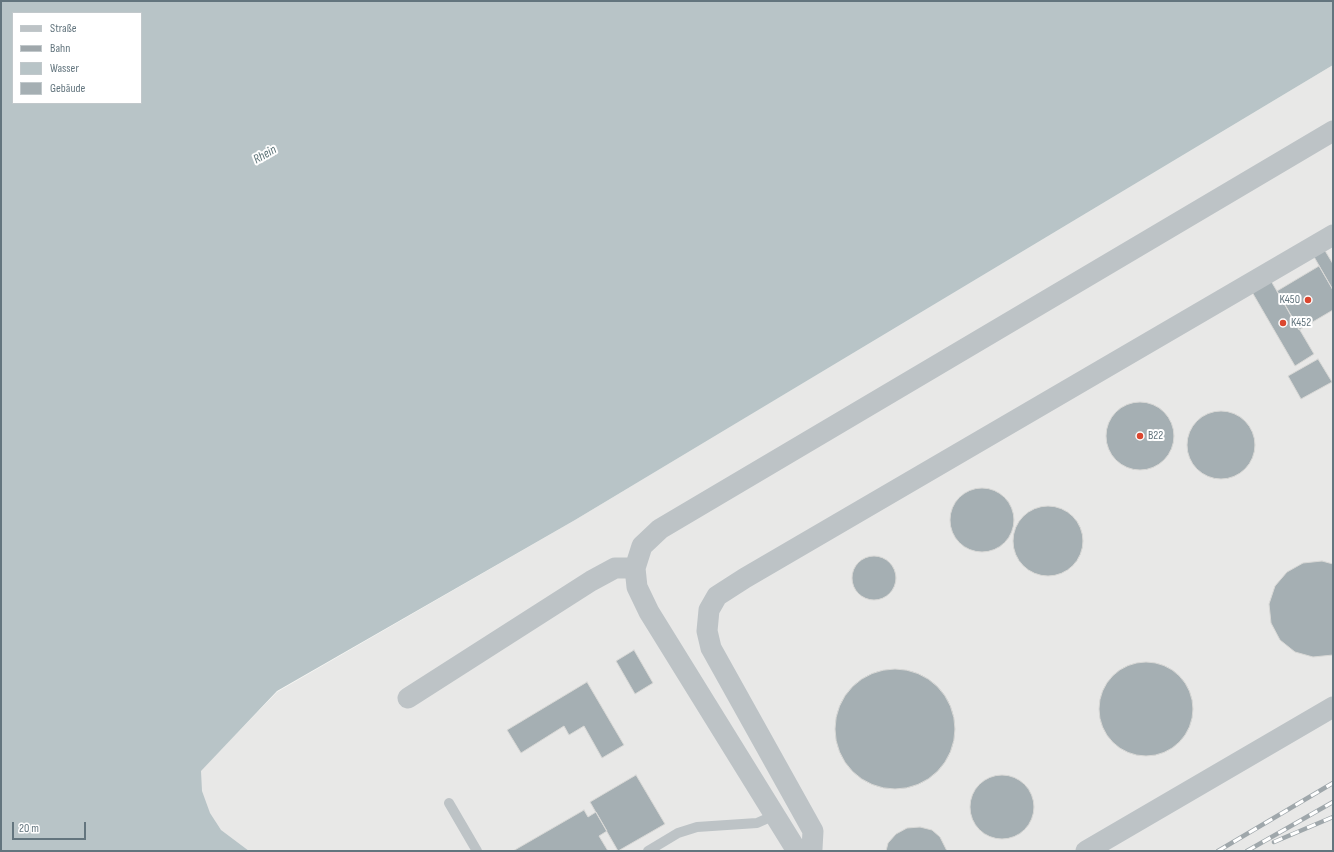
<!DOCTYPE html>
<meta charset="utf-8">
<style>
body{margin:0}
#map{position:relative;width:1334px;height:852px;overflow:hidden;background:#f7f7f4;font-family:"Sofia Sans Condensed",sans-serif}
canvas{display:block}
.frame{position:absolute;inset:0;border:2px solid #63757e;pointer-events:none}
.legend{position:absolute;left:12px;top:12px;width:130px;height:92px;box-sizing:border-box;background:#fff;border:1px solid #c1c8cb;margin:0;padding:5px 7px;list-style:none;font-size:12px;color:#63757e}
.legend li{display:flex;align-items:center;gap:8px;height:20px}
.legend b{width:20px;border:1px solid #c1c8cb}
.scale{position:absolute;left:12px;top:822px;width:74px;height:18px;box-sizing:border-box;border:2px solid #63757e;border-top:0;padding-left:5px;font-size:12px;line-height:14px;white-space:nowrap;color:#63757e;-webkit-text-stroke:3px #fff;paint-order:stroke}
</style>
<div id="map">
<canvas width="1334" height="852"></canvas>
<div class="frame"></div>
<ul class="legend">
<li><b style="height:5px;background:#bdc3c6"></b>Straße</li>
<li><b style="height:5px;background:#9fa7ab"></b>Bahn</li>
<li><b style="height:11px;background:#b8c4c7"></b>Wasser</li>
<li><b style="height:11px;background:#a5afb3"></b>Gebäude</li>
</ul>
<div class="scale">20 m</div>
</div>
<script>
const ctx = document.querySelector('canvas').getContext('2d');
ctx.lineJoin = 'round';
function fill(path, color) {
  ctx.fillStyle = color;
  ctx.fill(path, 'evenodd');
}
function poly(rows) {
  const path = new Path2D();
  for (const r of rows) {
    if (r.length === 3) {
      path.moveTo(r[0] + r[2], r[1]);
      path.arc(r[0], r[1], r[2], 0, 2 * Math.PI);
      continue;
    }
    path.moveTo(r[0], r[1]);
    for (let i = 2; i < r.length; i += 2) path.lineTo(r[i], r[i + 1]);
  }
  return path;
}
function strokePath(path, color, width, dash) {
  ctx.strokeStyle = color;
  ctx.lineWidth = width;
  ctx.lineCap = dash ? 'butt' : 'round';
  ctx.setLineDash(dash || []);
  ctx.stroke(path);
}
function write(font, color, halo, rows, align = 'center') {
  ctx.font = font + ' "Sofia Sans Condensed",sans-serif';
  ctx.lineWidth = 4;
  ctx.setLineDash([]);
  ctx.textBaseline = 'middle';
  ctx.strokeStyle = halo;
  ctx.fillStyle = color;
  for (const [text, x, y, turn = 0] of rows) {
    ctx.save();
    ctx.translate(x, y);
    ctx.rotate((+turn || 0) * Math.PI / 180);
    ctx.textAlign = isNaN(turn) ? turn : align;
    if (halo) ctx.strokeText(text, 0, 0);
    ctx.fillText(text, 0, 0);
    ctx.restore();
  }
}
fill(poly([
 [1333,65,1333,851,153,851,201,770,277,692,575,520]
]), '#e8e8e7');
fill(poly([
 [1,1,1333,1,1333,65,575,520,277,691,201,771,202,791,210,813,221,830,249,851,1,851],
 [13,13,141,13,141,103,13,103]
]), '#b8c4c7');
const building = poly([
 [1324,249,1333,264,1333,290,1313,255,1324,249],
 [1319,266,1333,290,1333,310,1299,330,1277,291,1319,266],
 [1271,281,1314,354,1295,366,1252,292,1271,281],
 [1318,359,1332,382,1301,399,1288,376,1318,359],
 [1140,436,34],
 [1221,445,34],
 [982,520,32],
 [1048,541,35],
 [874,578,22],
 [1322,561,1333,564,1333,655,1313,657,1295,652,1280,640,1271,623,1269,604,1275,586,1287,572,1303,563,1322,561],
 [634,650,653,683,635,694,616,661,634,650],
 [1146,709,47],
 [895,729,60],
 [587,682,624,745,602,758,584,726,569,735,564,726,521,753,507,730,587,682],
 [636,775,665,824,618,851,590,802,636,775],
 [1002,807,32],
 [584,810,588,817,596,812,607,831,599,836,608,851,513,851,584,810],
 [920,827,932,830,940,837,947,851,886,851,888,843,896,834,907,828,920,827]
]);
fill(building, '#a5afb3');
strokePath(building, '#d8d8d6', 1);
strokePath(poly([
 [449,803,477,851],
 [648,851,678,833,697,827,757,823,775,815]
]), '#bdc3c6', 10);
strokePath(poly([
 [408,698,591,581,615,568,635,568],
 [797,851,649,612,637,587,635,568,642,546,660,529,1333,131],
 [810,851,812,849,813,831,711,648,707,631,709,610,717,596,745,578,1333,235],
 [1086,851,1333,707]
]), '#bdc3c6', 21);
const rail = poly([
 [1274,842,1333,817],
 [1218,851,1333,783],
 [1247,851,1333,802]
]);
strokePath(rail, '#9fa7ab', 4.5);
strokePath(rail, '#fff', 3, [9]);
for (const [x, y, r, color] of [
 [1308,300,4,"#db4730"],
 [1283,323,4,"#db4730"],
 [1140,436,4,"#db4730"]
]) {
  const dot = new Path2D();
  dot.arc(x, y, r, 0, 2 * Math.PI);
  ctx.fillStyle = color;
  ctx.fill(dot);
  strokePath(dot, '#fff', 1.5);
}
write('12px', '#63757e', '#fff', [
 ["K450",1300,300,"right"],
 ["K452",1291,323],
 ["B22",1148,436]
], 'left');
write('italic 13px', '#5e7478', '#fff', [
 ["Rhein",265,155,-30]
]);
</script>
